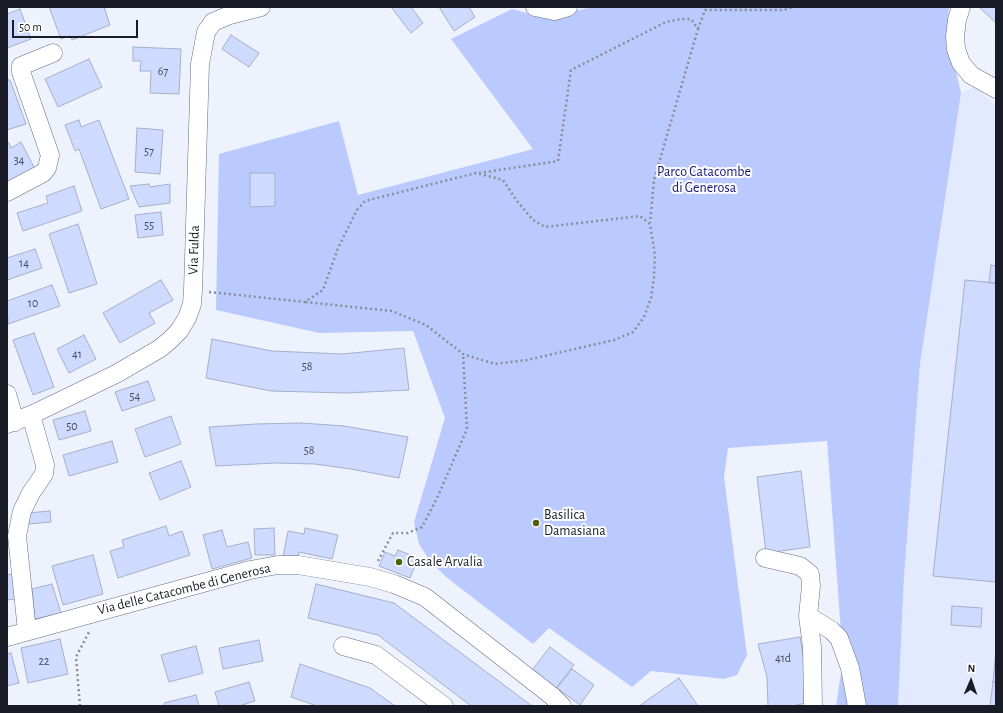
<!DOCTYPE html>
<style>
body{margin:0}
#map{position:relative;width:1003px;height:713px;overflow:hidden;background:#eef2fd;font-family:"Alegreya Sans",sans-serif}
canvas{display:block}
.frame{position:absolute;inset:0;border:8px solid #191c26;pointer-events:none}
.north{position:absolute;left:951px;top:661px;width:40px;height:40px;-webkit-text-stroke:3px #fff;paint-order:stroke;rotate:2deg;font-size:11px;font-weight:700;line-height:16px;text-align:center;color:#191c26}
.north::after{content:'';display:block;margin:auto;width:14px;height:18px;background:#191c26;clip-path:polygon(50% 0,100% 100%,50% 72%,0 100%)}
.scale{position:absolute;left:12px;top:20px;width:126px;height:18px;box-sizing:border-box;border:2px solid #191c26;border-top:0;padding-left:5px;font-size:12px;line-height:14px;white-space:nowrap;color:#191c26;-webkit-text-stroke:3px #fff;paint-order:stroke}
</style>
<div id="map">
<canvas width="1003" height="713"></canvas>
<div class="frame"></div>
<div class="north">N</div>
<div class="scale">50 m</div>
</div>
<script>
const ctx = document.querySelector('canvas').getContext('2d');
ctx.lineJoin = 'round';
function fill(path, color) {
  ctx.fillStyle = color;
  ctx.fill(path, 'evenodd');
}
function poly(rows) {
  const path = new Path2D();
  for (const r of rows) {
    path.moveTo(r[0], r[1]);
    for (let i = 2; i < r.length; i += 2) path.lineTo(r[i], r[i + 1]);
  }
  return path;
}
function strokePath(path, color, width, dash) {
  ctx.strokeStyle = color;
  ctx.lineWidth = width;
  ctx.lineCap = dash ? 'butt' : 'round';
  ctx.setLineDash(dash || []);
  ctx.stroke(path);
}
function write(font, color, halo, rows, align = 'center') {
  ctx.font = font + ' "Alegreya Sans",sans-serif';
  ctx.lineWidth = 4;
  ctx.setLineDash([]);
  ctx.textBaseline = 'middle';
  ctx.strokeStyle = halo;
  ctx.fillStyle = color;
  for (const [text, x, y, turn = 0] of rows) {
    ctx.save();
    ctx.translate(x, y);
    ctx.rotate((+turn || 0) * Math.PI / 180);
    ctx.textAlign = isNaN(turn) ? turn : align;
    if (halo) ctx.strokeText(text, 0, 0);
    ctx.fillText(text, 0, 0);
    ctx.restore();
  }
}
fill(poly([
 [975,87,996,106,996,706,898,706,904,577,920,364,961,93]
]), '#e3eaff');
fill(poly([
 [593,7,949,7,947,33,961,93,920,364,904,577,898,706,836,706,843,660,827,441,728,448,724,477,747,655,737,675,724,679,651,671,632,687,549,628,533,644,446,577,430,561,419,544,414,522,445,418,413,331,319,333,216,310,219,154,339,121,358,195,533,149,451,39,512,9,544,18]
]), '#bacafe');
const building = poly([
 [49,7,104,7,110,25,72,40,70,36,61,39,49,7],
 [391,7,411,7,423,23,411,33,391,7],
 [439,7,469,7,475,17,454,31,439,7],
 [979,7,996,7,996,23,979,7],
 [20,9,31,39,7,48,7,14,20,9],
 [231,35,259,53,249,67,222,49,231,35],
 [133,47,181,49,179,94,150,93,151,71,140,71,141,61,133,61,133,47],
 [89,59,102,87,58,107,45,79,89,59],
 [7,80,10,80,26,124,7,130,7,80],
 [79,120,81,127,99,120,129,199,101,209,79,149,75,151,65,125,79,120],
 [137,128,163,130,160,174,135,172,137,128],
 [21,142,37,173,7,188,7,143,9,143,11,148,21,142],
 [250,173,275,173,275,206,250,207,250,173],
 [149,184,150,187,170,184,170,203,139,207,130,186,149,184],
 [74,186,82,211,23,231,17,213,48,203,46,196,74,186],
 [161,212,163,235,138,238,135,215,161,212],
 [78,224,97,284,69,293,49,234,78,224],
 [35,249,42,268,7,280,7,258,35,249],
 [991,265,996,266,996,283,989,283,991,265],
 [161,280,173,300,149,313,155,323,120,343,103,313,161,280],
 [965,280,996,283,996,582,933,576,965,280],
 [52,285,60,306,8,324,7,301,52,285],
 [34,333,54,387,33,395,13,340,34,333],
 [84,335,96,359,69,373,57,349,84,335],
 [212,339,272,351,342,354,404,348,409,390,346,393,271,391,206,378,212,339],
 [148,381,155,400,122,411,115,392,148,381],
 [85,411,91,431,59,440,53,420,85,411],
 [171,416,181,444,145,457,135,429,171,416],
 [301,423,344,426,408,437,399,478,351,469,315,464,275,463,216,466,209,427,256,424,301,423],
 [112,441,118,462,69,476,63,455,112,441],
 [181,461,191,487,160,500,149,473,181,461],
 [801,471,810,547,766,553,757,477,801,471],
 [50,511,51,522,29,524,28,513,50,511],
 [166,526,169,536,182,531,190,555,118,578,110,551,124,547,122,540,166,526],
 [274,528,275,555,255,555,254,529,274,528],
 [305,528,338,535,332,559,299,552,297,560,283,557,288,531,304,534,305,528],
 [222,530,227,547,248,542,252,558,212,569,203,535,222,530],
 [398,550,418,558,410,578,379,566,385,552,395,556,398,550],
 [93,555,103,594,63,605,52,566,93,555],
 [13,574,16,599,7,600,7,575,13,574],
 [52,584,61,613,35,619,32,589,52,584],
 [316,584,394,603,532,706,471,706,378,635,308,618,316,584],
 [952,606,982,608,981,627,951,625,952,606],
 [800,637,806,672,806,703,792,706,768,706,767,677,758,644,800,637],
 [60,639,68,674,28,683,21,648,60,639],
 [259,640,263,661,223,669,219,648,259,640],
 [196,646,203,673,169,682,161,655,196,646],
 [550,647,574,665,556,688,532,670,550,647],
 [996,650,996,682,993,682,996,650],
 [11,653,19,683,7,686,7,654,11,653],
 [300,664,370,688,395,706,317,706,291,697,300,664],
 [572,669,594,685,580,705,557,688,572,669],
 [679,678,698,706,639,706,679,678],
 [249,682,255,701,239,706,219,706,215,692,249,682],
 [993,682,996,682,996,706,990,706,993,682],
 [196,695,199,706,165,706,164,703,196,695]
]);
fill(building, '#cedafe');
strokePath(building, '#a6afc9', 1);
const minor = poly([
 [535,7,554,11,568,7],
 [961,7,957,20,955,36,956,49,961,63,971,75,996,89],
 [7,192,43,173,47,168,50,155,21,72,21,66,53,53],
 [7,394,15,422],
 [7,424,31,415,116,374,159,349,169,341,179,331,187,318,192,304,193,290,200,64,206,32,213,22,230,15,261,7],
 [765,558,800,566,810,574,811,586,808,616],
 [27,631,17,536,22,511,31,493,44,474,45,465,31,415],
 [7,637,250,570,278,565,298,565,370,577,394,584,425,597,552,696,562,706],
 [343,646,376,655,444,706],
 [813,706,812,647,808,616,831,630,839,638,850,668,857,706]
]);
strokePath(minor, '#666d85', 19);
strokePath(poly([
 [698,29,705,10,784,10,793,7],
 [479,173,558,161,571,70,666,22,681,19,691,19,698,29,654,180,650,223],
 [209,292,305,302,323,290,338,248,357,210,365,201,476,173,503,180,517,201,533,220,545,227,640,216,650,224,655,255,654,277,651,298,644,317,633,332,614,340,527,360,495,364,463,354,426,325,392,311,305,302],
 [378,561,393,533,408,533,422,527,438,496,467,429,463,354],
 [80,706,76,657,89,632]
]), '#898d97', 2.5, [2, 3]);
strokePath(minor, '#fff', 18);
for (const [x, y, r, color] of [
 [536,523,4,"#4f6004"],
 [399,562,4,"#4f6004"]
]) {
  const dot = new Path2D();
  dot.arc(x, y, r, 0, 2 * Math.PI);
  ctx.fillStyle = color;
  ctx.fill(dot);
  strokePath(dot, '#fff', 1.5);
}
write('12px', '#464c5c', null, [
 ["67",163,71],
 ["57",149,151],
 ["34",19,160],
 ["55",149,225],
 ["14",24,263],
 ["10",33,303],
 ["41",77,354],
 ["58",307,366],
 ["54",135,396],
 ["50",72,426],
 ["58",309,450],
 ["41d",783,658],
 ["22",44,661]
]);
write('14px', '#151377', '#fff', [
 ["Parco Catacombe",704,172],
 ["di Generosa",704,188]
]);
write('14px', '#191c26', '#fff', [
 ["Via Fulda",194,250,-88],
 ["Via delle Catacombe di Generosa",184,589,-14]
]);
write('14px', '#191c26', '#fff', [
 ["Basilica",544,515],
 ["Damasiana",544,531],
 ["Casale Arvalia",407,562]
], 'left');
</script>
